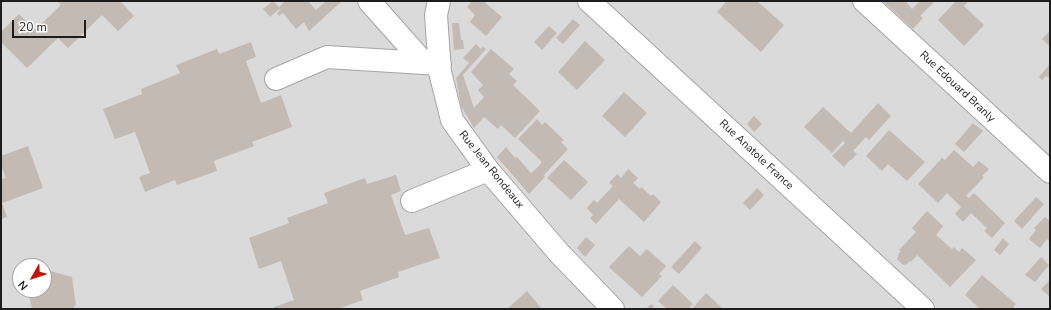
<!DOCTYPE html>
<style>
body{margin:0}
#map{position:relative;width:1051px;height:310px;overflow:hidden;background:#eeebe3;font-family:"Nunito Sans",sans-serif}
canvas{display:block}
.frame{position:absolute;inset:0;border:2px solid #1d1d1d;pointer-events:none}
.north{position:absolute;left:12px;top:258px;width:40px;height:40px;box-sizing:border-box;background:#fff;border:1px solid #a5a5a5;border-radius:50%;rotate:231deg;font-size:11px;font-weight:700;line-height:16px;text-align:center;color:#1d1d1d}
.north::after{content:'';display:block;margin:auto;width:14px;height:18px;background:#c1140a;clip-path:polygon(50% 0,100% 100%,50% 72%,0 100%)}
.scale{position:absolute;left:12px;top:20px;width:74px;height:18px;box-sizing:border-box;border:2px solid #1d1d1d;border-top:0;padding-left:5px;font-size:12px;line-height:14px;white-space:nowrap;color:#1d1d1d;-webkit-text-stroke:3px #fff;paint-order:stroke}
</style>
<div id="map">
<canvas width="1051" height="310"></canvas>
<div class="frame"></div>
<div class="north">N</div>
<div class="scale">20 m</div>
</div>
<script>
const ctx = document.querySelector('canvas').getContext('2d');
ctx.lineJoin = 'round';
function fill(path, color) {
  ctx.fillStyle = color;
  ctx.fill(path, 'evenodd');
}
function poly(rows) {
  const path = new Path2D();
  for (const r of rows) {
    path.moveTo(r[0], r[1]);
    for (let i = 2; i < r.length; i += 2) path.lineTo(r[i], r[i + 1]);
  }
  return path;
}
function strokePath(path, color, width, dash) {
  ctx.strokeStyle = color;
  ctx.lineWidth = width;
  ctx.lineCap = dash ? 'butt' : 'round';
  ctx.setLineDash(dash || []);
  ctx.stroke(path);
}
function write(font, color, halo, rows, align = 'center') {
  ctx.font = font + ' "Nunito Sans",sans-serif';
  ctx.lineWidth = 3.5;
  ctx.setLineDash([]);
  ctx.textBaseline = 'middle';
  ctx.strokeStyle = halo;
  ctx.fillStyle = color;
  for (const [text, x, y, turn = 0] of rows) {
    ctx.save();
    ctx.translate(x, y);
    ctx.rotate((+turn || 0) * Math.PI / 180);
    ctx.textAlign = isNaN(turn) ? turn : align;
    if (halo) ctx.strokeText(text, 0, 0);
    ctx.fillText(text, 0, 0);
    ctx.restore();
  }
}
fill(poly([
 [1,1,1050,1,1050,309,1,309],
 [20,266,44,266,44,290,20,290]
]), '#dbdada');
fill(poly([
 [57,1,120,1,134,16,118,31,102,15,68,48,58,38,27,68,1,42,1,32,19,14,35,30,61,5],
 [273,1,279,7,285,1,308,1,316,10,326,1,342,1,309,31,304,22,296,29,283,13,279,16,277,13,280,10,279,9,270,17,263,9],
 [472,1,483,1,502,17,486,36,470,22,475,15,467,7],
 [727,1,757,1,784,25,761,52,717,12],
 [883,1,905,1,912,9,920,1,935,1,920,16,923,18,913,29],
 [956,1,967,1,968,2,964,6,984,25,964,46,938,20],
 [573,19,580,25,563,44,556,38],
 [452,23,459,23,461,40,463,40,464,49,454,50],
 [549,26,557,33,542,50,534,42],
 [1050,31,1050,47,1042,39],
 [585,41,605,60,577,90,558,72],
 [251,42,256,57,246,61,261,103,281,95,292,127,252,142,254,146,214,161,217,171,177,185,175,180,145,192,139,177,150,173,135,132,115,139,103,109,142,94,141,89,180,73,176,65,217,49,219,54],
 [476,44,481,49,483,47,486,49,463,75,474,108,484,97,478,90,483,85,471,72,491,49,514,69,509,74,517,81,513,85,540,111,515,138,501,125,498,129,484,117,474,128,461,106,456,78,469,63,463,58],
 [1050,64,1050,77,1049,78,1046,76,1042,80,1039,77],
 [624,92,647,113,625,137,602,116],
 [878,103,891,116,869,140,866,137,853,151,857,154,851,160,850,160,844,167,832,156,845,143,843,141,832,153,804,127,823,107,851,133],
 [754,116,762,124,754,132,747,124],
 [537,119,542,125,545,122,564,140,561,142,568,149,544,175,545,177,529,194,497,157,506,147,515,158,517,157,531,173,537,168,542,162,518,139],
 [973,123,983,131,964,152,955,144],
 [889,130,925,162,907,181,888,164,882,171,866,156],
 [28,146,43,188,2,203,7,217,1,219,1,179,6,178,1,165,1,156],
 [954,150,973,167,979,161,989,169,982,176,984,177,966,196,969,198,974,193,1005,223,992,238,984,231,987,228,971,213,963,222,955,214,961,207,947,193,938,203,918,184,942,158,945,160],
 [564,160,588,182,571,200,547,178],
 [628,169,638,178,633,183,640,189,641,187,651,196,653,194,661,202,644,222,619,199,596,224,590,218,593,215,587,208,594,200,597,203,613,186,609,183,617,174,621,178],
 [396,175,401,191,391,195,405,235,429,228,440,258,398,272,399,277,360,291,363,300,338,309,275,309,274,307,294,300,281,261,259,269,249,238,289,223,287,218,328,203,324,193,365,178,367,184],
 [757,188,764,195,750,210,743,203],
 [1036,197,1044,204,1022,229,1014,221],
 [927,211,943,226,936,235,952,249,954,247,959,252,962,248,976,260,950,287,917,255,911,262,910,261,907,264,903,265,897,259,899,253,901,251,899,250,916,232,912,228],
 [1045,217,1050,221,1050,242,1047,239,1040,248,1029,239,1036,230,1034,228],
 [586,237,595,245,585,257,577,248],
 [1003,238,1009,244,1000,255,994,250],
 [695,241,702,248,679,274,671,267],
 [629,246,640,256,647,249,666,266,659,274,662,276,642,297,609,267],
 [1041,257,1049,265,1035,282,1025,275],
 [46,270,72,277,76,305,72,309,32,309,28,290,44,290,44,272],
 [982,275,1016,304,1012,309,980,309,965,295],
 [1050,280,1050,297,1041,289],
 [673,285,693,304,688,309,667,309,658,301],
 [527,291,542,309,507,309],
 [706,293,723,309,692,309],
 [651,304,654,306,652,309,646,309]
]), '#c2bab3');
const minor = poly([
 [369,1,424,63],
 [439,1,436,15,440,72,452,120,488,170,559,253,613,309],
 [589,1,923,309],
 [864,1,1050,172],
 [276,79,327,57,440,64],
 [412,201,488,170]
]);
strokePath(minor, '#a4a4a4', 24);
strokePath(minor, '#fff', 22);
write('11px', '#1d1d1d', '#fff', [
 ["Rue Edouard Branly",957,87,43],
 ["Rue Anatole France",756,155,43],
 ["Rue Jean Rondeaux",491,170,51]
]);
</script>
